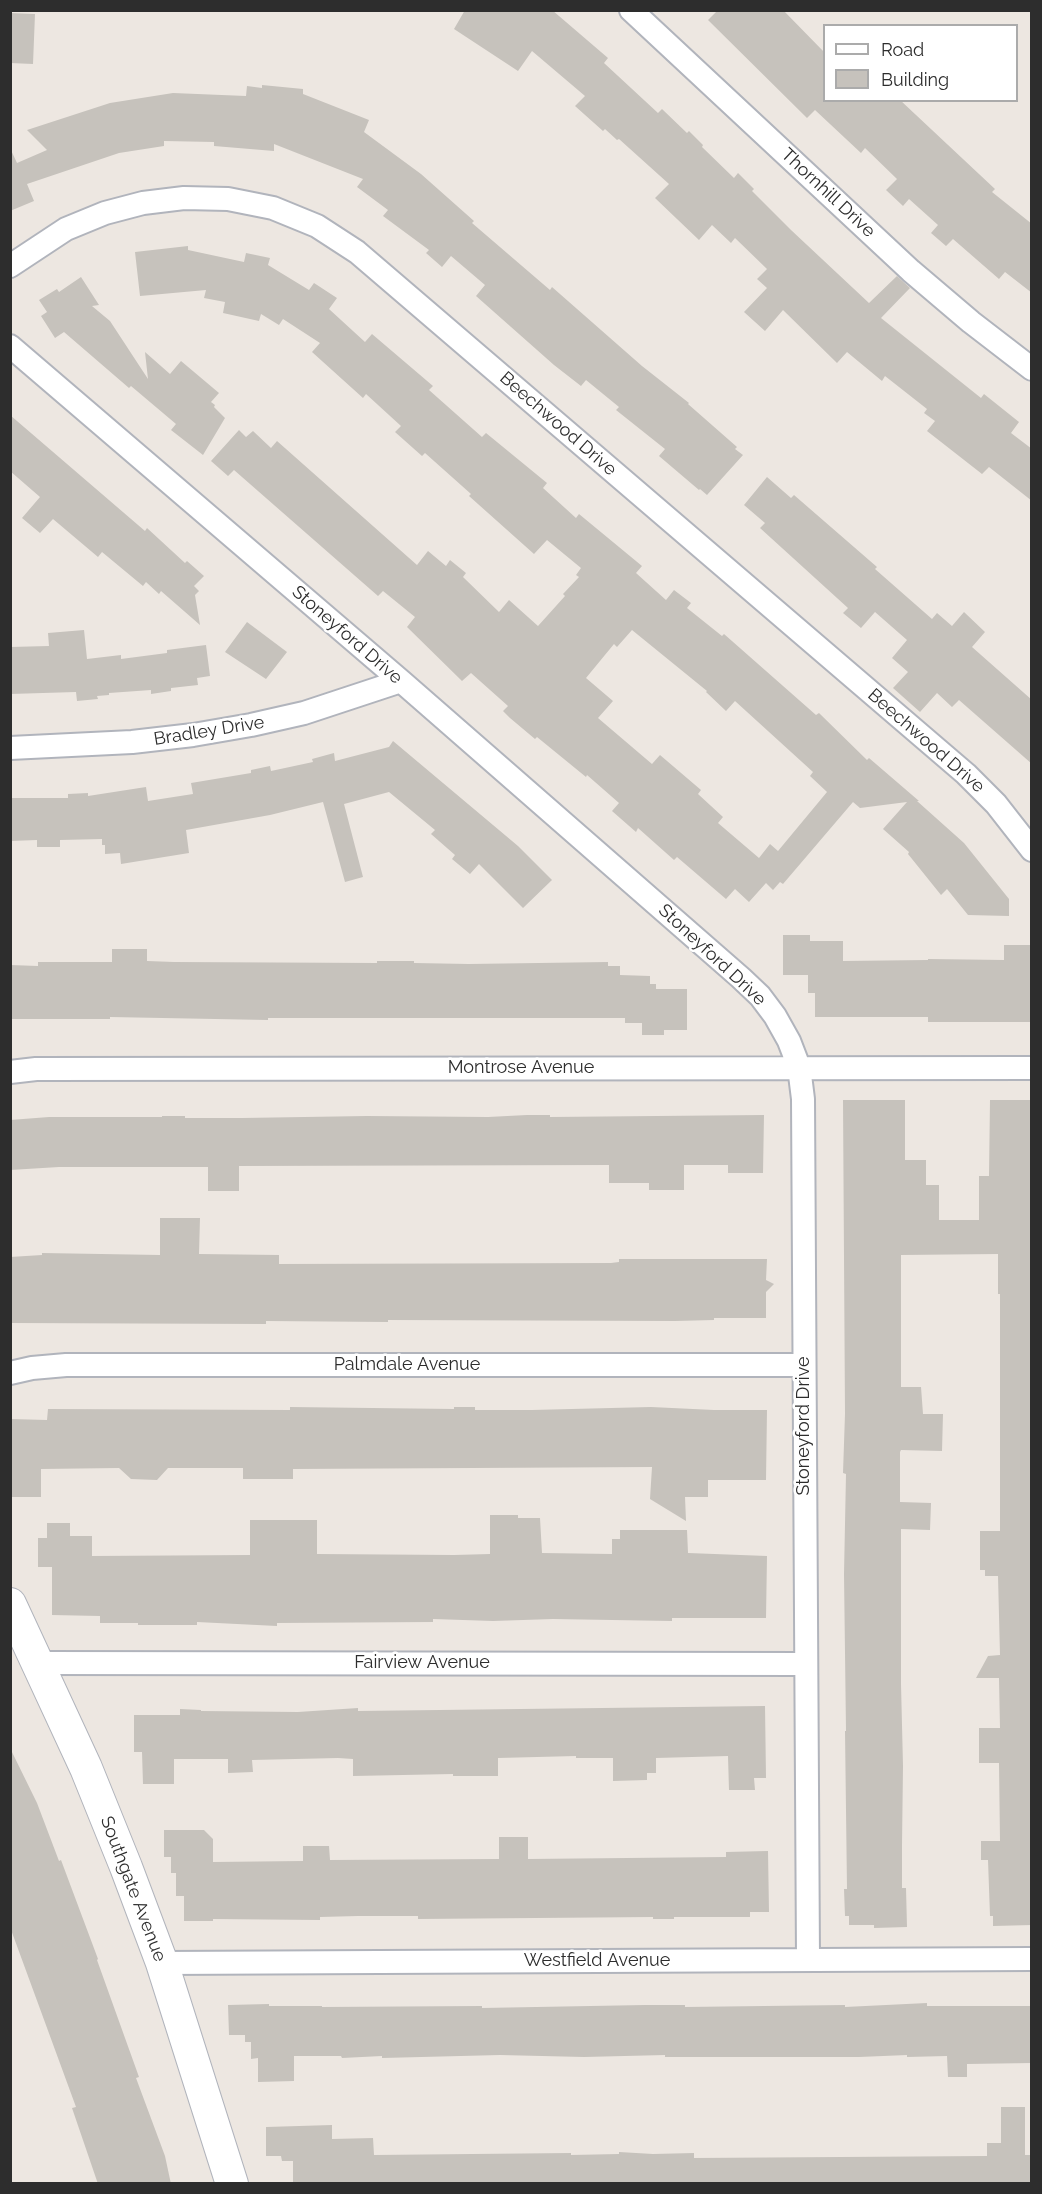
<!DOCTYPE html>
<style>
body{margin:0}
#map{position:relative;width:1042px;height:2194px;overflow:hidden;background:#ede7e1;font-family:Raleway,sans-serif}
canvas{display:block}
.frame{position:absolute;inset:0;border:12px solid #2d2d2d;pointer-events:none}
.legend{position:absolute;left:823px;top:24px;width:195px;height:78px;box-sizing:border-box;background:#fff;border:2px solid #ababab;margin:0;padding:8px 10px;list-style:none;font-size:18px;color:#2d2d2d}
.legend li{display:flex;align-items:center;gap:12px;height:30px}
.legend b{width:30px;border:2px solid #ababab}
</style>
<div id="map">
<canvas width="1042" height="2194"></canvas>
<div class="frame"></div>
<ul class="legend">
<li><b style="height:8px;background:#fff"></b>Road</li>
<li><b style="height:16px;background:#c6c2bc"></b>Building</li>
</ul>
</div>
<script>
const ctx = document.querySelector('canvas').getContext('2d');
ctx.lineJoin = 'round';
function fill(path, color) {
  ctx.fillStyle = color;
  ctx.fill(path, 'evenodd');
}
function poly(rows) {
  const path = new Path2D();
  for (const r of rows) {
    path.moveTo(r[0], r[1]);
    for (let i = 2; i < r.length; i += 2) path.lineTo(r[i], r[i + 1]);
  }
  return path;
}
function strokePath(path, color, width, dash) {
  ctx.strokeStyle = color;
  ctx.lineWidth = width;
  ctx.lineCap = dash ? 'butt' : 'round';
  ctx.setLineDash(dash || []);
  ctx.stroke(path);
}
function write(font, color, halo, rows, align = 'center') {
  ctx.font = font + ' Raleway,sans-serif';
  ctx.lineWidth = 5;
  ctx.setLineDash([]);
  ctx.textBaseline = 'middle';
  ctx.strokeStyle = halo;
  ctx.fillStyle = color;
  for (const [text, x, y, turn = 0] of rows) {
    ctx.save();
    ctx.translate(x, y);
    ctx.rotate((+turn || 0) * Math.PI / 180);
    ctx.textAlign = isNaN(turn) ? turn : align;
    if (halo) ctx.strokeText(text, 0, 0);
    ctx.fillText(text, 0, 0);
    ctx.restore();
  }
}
fill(poly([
 [465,10,552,10,608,58,604,63,658,113,662,109,687,133,689,131,703,145,702,147,734,178,738,173,754,189,752,191,791,230,869,303,897,276,910,288,881,318,981,398,984,394,1019,422,1011,433,1032,449,1032,501,989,467,982,474,927,431,935,421,924,413,927,409,885,376,882,381,847,352,837,363,783,310,765,331,744,312,767,288,757,279,767,269,735,238,731,243,712,225,699,240,655,198,669,184,619,139,617,140,605,129,603,131,575,106,585,96,532,51,518,71,454,29],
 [718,10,783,10,825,53,824,100,900,100,995,189,992,192,1032,224,1032,293,1005,272,999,279,953,239,946,246,931,233,938,225,909,199,903,206,886,190,897,179,865,148,861,153,815,110,807,118,708,20],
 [10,13,35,14,33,64,10,63],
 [262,85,303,89,303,94,369,120,364,132,421,174,474,221,472,223,550,290,552,287,642,366,689,403,688,404,737,447,735,449,743,455,707,495,700,489,699,490,659,456,665,449,616,410,619,407,586,380,581,386,554,365,476,296,485,285,451,256,442,267,426,253,429,250,383,216,388,210,357,187,363,179,274,144,274,151,214,146,214,142,164,141,164,146,119,153,27,184,34,201,10,211,10,148,17,163,47,150,27,130,110,103,173,93,246,96,247,86,262,88],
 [188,246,188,250,244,262,246,253,270,258,268,265,309,290,314,283,337,298,329,309,365,342,372,334,433,386,429,390,482,437,486,433,547,483,543,488,576,518,579,514,642,566,636,573,666,600,674,590,691,603,687,608,722,636,724,634,816,715,819,713,867,760,869,758,919,801,917,801,964,843,1009,899,1009,916,968,915,947,889,941,895,908,854,909,852,883,829,907,802,860,808,853,802,783,884,780,882,773,890,766,883,749,902,735,889,726,899,677,857,674,860,638,828,636,832,612,811,619,803,587,775,586,777,537,737,535,739,510,718,503,711,508,706,471,673,462,681,407,627,415,617,383,591,378,596,234,470,228,476,211,461,239,430,246,437,253,431,271,448,277,441,417,565,428,551,446,566,450,560,466,573,463,577,499,612,509,600,538,626,565,596,563,594,579,577,576,575,581,568,547,540,534,554,469,496,471,494,425,453,422,456,395,432,401,426,366,394,363,398,312,352,320,343,283,319,279,325,261,314,259,321,223,313,225,302,204,298,206,290,140,296,135,252],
 [632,630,707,691,706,692,726,711,735,701,813,772,810,776,827,792,778,851,770,844,759,858,718,823,723,817,698,794,701,790,660,755,652,764,598,718,613,701,586,678,614,644,617,647],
 [81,277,99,305,92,306,110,321,148,379,145,352,170,374,181,361,219,393,211,402,215,405,214,407,225,418,203,455,171,430,176,424,131,386,129,388,64,332,55,338,41,316,47,312,39,300,57,289,59,292],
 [10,415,145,531,147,528,185,563,187,561,204,576,194,586,199,591,195,595,200,625,161,591,159,594,146,582,143,586,102,552,98,557,53,519,40,533,22,518,40,497,10,471],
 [767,477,791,498,794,495,877,567,875,569,932,619,937,613,952,626,964,612,985,632,972,647,1032,700,1032,764,959,700,952,707,937,693,920,712,893,688,908,672,892,658,907,640,875,612,861,628,843,613,848,608,760,528,765,523,744,505],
 [247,622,287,652,266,679,225,652],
 [84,630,87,659,121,655,121,659,167,653,167,650,206,645,210,676,197,678,198,685,171,688,171,691,151,694,151,690,109,693,109,695,97,696,98,699,77,701,76,692,10,694,10,647,49,646,48,633],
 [393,741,518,846,552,880,523,908,479,864,470,874,452,859,455,855,431,834,435,830,389,792,344,804,363,877,345,882,323,802,270,815,186,830,189,853,121,864,120,853,105,854,105,845,102,845,102,839,60,840,60,847,37,847,37,840,10,841,10,798,68,798,68,794,88,793,88,796,146,787,148,801,193,794,191,783,251,773,251,770,270,766,271,771,313,762,312,759,334,753,335,761,389,747],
 [783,935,810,935,810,941,843,941,843,961,928,960,928,959,1004,960,1004,945,1032,945,1032,1022,928,1022,928,1017,815,1017,815,993,808,993,808,975,783,975],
 [112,949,147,949,147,961,174,962,377,963,377,961,414,961,414,963,469,964,608,962,608,966,620,966,620,975,650,976,650,984,656,984,656,989,687,989,687,1030,664,1030,664,1035,642,1035,642,1023,625,1023,625,1018,268,1018,268,1020,110,1017,110,1019,10,1019,10,965,38,966,38,962,112,962],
 [843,1100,905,1100,905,1160,926,1160,926,1185,939,1185,939,1220,979,1220,979,1176,989,1176,990,1100,1032,1100,1032,1925,993,1926,993,1916,990,1916,988,1860,981,1860,981,1841,1000,1841,999,1763,979,1763,979,1728,1000,1728,999,1678,976,1678,988,1656,1000,1655,998,1576,985,1576,985,1570,980,1570,980,1531,1000,1531,1000,1294,998,1294,998,1254,901,1255,901,1387,921,1387,923,1414,943,1414,942,1451,901,1450,900,1452,900,1502,931,1503,930,1530,901,1529,901,1684,903,1766,902,1845,902,1888,906,1888,907,1927,874,1928,874,1925,849,1925,849,1916,845,1916,844,1889,847,1889,845,1731,846,1731,844,1574,846,1474,843,1473,845,1414],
 [527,1115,550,1115,550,1117,764,1115,763,1173,728,1173,728,1165,684,1165,684,1190,649,1190,649,1183,609,1183,609,1165,239,1166,239,1191,208,1191,208,1167,59,1167,10,1170,10,1120,49,1117,162,1117,162,1116,185,1116,185,1118,242,1118,367,1116,488,1117],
 [160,1218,200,1218,199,1254,279,1255,279,1264,611,1263,619,1262,619,1259,767,1259,766,1280,774,1284,766,1292,766,1318,714,1318,714,1320,675,1321,388,1320,388,1322,266,1321,266,1324,10,1323,10,1257,42,1255,42,1253,160,1255],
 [290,1407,454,1409,454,1407,475,1407,475,1410,532,1410,651,1407,714,1410,767,1410,766,1480,708,1480,708,1497,685,1497,686,1521,650,1499,652,1467,293,1469,293,1479,243,1479,243,1468,168,1468,157,1480,131,1479,119,1468,41,1469,41,1497,10,1497,10,1419,47,1420,48,1409,290,1410],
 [490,1515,518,1515,518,1518,540,1518,542,1553,612,1554,612,1539,620,1539,620,1530,687,1530,688,1553,767,1556,766,1618,672,1618,672,1621,553,1619,493,1621,433,1619,433,1622,277,1623,277,1626,197,1622,197,1625,138,1625,138,1623,100,1623,100,1616,52,1615,52,1567,38,1567,38,1538,47,1538,47,1523,70,1523,70,1536,92,1536,92,1556,250,1555,250,1520,317,1520,317,1554,454,1555,490,1554],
 [765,1706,766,1778,754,1778,755,1790,729,1790,728,1756,656,1758,656,1773,647,1773,647,1780,613,1781,613,1758,576,1758,576,1756,498,1758,498,1776,453,1776,453,1774,353,1776,353,1759,338,1758,252,1760,253,1772,228,1773,228,1759,174,1759,174,1784,143,1784,142,1752,134,1752,134,1715,180,1715,180,1709,201,1710,201,1711,298,1712,358,1708,358,1711],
 [10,1748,37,1803,59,1861,61,1860,98,1959,97,1960,139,2077,136,2078,165,2156,171,2184,98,2184,72,2108,76,2107,10,1927],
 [164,1830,204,1830,213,1839,213,1862,303,1861,303,1846,329,1846,330,1860,499,1859,499,1837,528,1837,528,1859,726,1857,726,1852,768,1851,769,1912,750,1912,750,1917,674,1917,674,1919,653,1919,653,1917,418,1919,418,1916,358,1916,320,1917,320,1920,213,1919,213,1921,184,1921,184,1896,176,1896,176,1873,171,1873,171,1857,164,1857],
 [927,2003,927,2006,1032,2006,1032,2063,967,2064,967,2077,948,2077,947,2056,907,2057,907,2055,859,2057,665,2057,665,2055,584,2057,500,2055,382,2058,382,2056,342,2058,341,2056,294,2056,294,2081,258,2082,258,2058,251,2059,251,2042,245,2042,245,2035,229,2035,228,2005,269,2004,269,2006,322,2006,322,2007,482,2006,482,2008,645,2005,685,2005,685,2007,845,2005,845,2007],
 [1001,2107,1025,2107,1025,2155,1032,2155,1032,2184,293,2184,293,2161,282,2161,281,2156,266,2156,266,2127,332,2125,332,2139,373,2138,374,2155,571,2153,571,2155,619,2154,619,2152,653,2154,694,2153,694,2158,987,2156,987,2143,1001,2143]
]), '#c6c2bc');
const street = poly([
 [631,10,911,271,971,322,1032,369],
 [10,266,66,229,105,213,143,203,184,198,228,199,273,208,317,226,357,252,966,774,996,804,1032,850],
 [10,346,401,681,741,978,760,996,775,1016,789,1041,799,1067,803,1099,808,1959],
 [10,748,132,742,193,735,251,725,304,713,401,681],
 [10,1072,36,1069,1032,1068],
 [10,1373,32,1368,66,1365,804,1365],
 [39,1663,805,1664],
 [162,1963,1032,1959]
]);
const secondary = poly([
 [10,1604,86,1768,126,1867,162,1963,232,2184]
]);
strokePath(street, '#b1b4bc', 26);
strokePath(secondary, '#b1b4bc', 34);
strokePath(street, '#fff', 22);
strokePath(secondary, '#fff', 32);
write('18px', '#2d2d2d', '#fff', [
 ["Thornhill Drive",828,193,43],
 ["Beechwood Drive",558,424,41],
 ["Stoneyford Drive",347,635,41],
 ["Bradley Drive",209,731,-9],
 ["Beechwood Drive",926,741,41],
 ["Stoneyford Drive",712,955,43],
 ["Montrose Avenue",521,1068],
 ["Palmdale Avenue",407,1365],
 ["Stoneyford Drive",804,1426,-90],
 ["Fairview Avenue",422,1663],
 ["Southgate Avenue",133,1889,69],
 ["Westfield Avenue",597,1961]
]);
</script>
